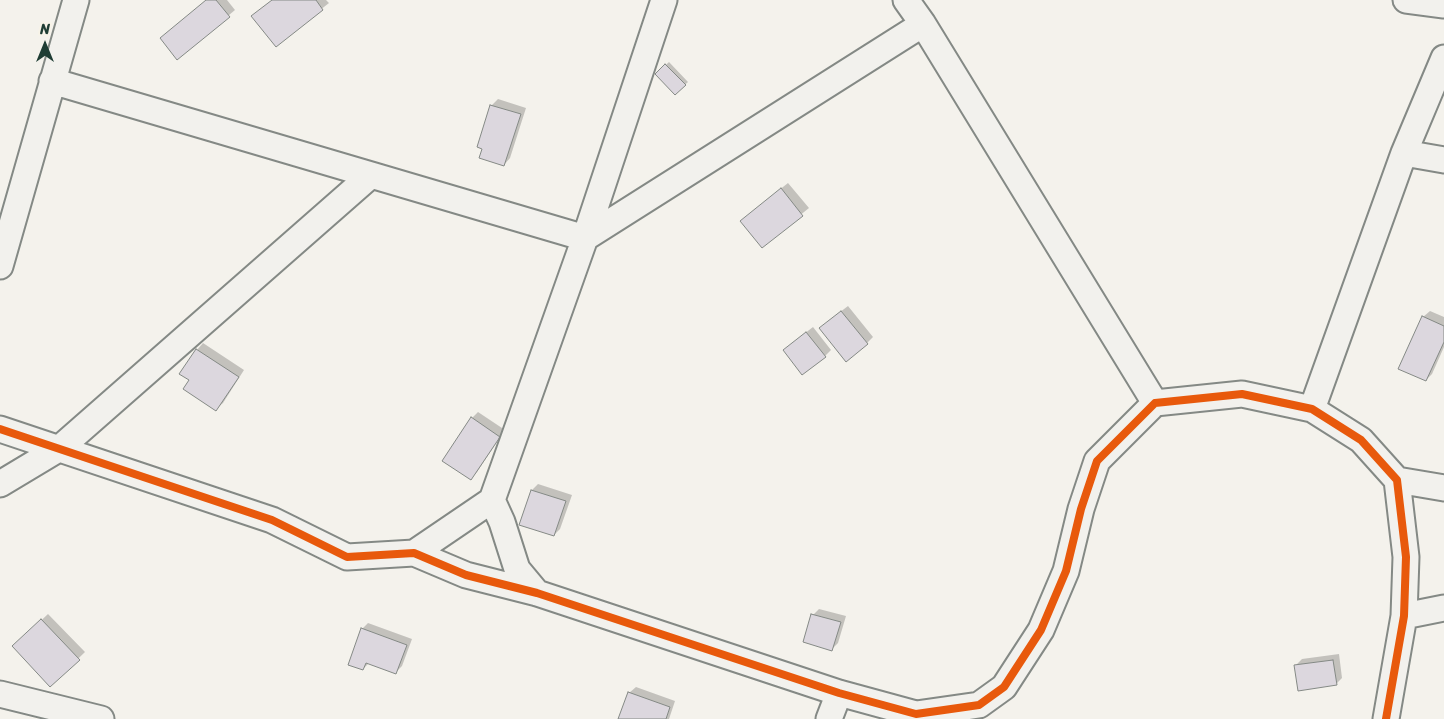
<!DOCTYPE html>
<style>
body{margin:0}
#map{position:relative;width:1444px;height:719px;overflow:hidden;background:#f4f2ec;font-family:Sriracha,sans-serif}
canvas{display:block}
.north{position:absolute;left:20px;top:20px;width:50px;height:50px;-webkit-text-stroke:4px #f7f3e8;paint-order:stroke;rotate:0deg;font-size:14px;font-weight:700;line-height:20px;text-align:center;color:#1f3d34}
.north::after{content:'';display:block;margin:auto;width:18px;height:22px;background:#1f3d34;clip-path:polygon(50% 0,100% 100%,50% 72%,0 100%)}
</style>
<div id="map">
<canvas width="1444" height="719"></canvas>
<div class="north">N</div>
</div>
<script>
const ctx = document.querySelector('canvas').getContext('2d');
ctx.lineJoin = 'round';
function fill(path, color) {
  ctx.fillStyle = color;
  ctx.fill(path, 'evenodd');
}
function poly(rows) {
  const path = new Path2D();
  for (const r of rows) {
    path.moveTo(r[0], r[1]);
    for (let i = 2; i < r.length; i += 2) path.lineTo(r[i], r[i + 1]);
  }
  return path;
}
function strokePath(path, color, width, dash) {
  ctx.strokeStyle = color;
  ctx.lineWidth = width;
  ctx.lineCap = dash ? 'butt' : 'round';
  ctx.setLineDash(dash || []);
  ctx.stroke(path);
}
fill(poly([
 [207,0,227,0,235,10,178,58],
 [272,0,326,0,329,3,276,45,253,16],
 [669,62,688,82,675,94,656,74],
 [498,99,526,108,510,158,504,165,491,106],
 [788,183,809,208,762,246,748,215],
 [848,306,873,337,867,343,827,322],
 [1430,311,1444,317,1444,347,1432,374,1426,380,1423,317],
 [813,327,831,350,825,356,791,344],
 [203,343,244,370,223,403,216,409,191,380,197,350],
 [478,412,505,430,477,472,471,478,472,418],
 [538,484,572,495,560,529,554,535,521,524,532,490],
 [819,609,846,616,838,643,832,649,813,615],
 [48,614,85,652,51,685,14,646],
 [368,623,412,639,402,666,396,672,369,663,363,669,362,629],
 [1339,654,1342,678,1336,684,1295,666,1302,659],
 [636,687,675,701,669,719,620,719,629,693]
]), '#0003');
const building = poly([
 [206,0,216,0,230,17,177,60,160,38,206,0],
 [272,0,316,0,323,10,276,47,251,16,272,0],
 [665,64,686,85,675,95,655,74,665,64],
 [490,105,521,114,504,166,479,158,482,149,477,147,490,105],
 [781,188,803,216,762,248,740,221,781,188],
 [841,311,868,344,846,362,819,328,841,311],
 [1422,316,1444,326,1444,342,1426,381,1398,369,1422,316],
 [806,332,826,357,802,375,783,350,806,332],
 [196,349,239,377,216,411,183,389,189,380,179,374,196,349],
 [471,417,500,437,471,480,442,461,471,417],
 [531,490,566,501,554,536,519,525,531,490],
 [811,614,841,622,832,651,803,642,811,614],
 [41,619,80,660,50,687,12,646,41,619],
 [361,628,407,645,396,674,366,663,363,670,348,665,361,628],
 [1333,660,1337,685,1298,691,1294,665,1333,660],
 [628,692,670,707,666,719,618,719,628,692]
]);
fill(building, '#dcd7de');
strokePath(building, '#848985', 1);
const minor = poly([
 [906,0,923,24,1155,403],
 [1406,0,1444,5],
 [52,81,585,238,923,24],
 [1404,153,1444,160],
 [0,266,76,0],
 [1312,409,1404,153,1444,58],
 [0,429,272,520,347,557,414,553,466,575,537,593,839,693,916,714,979,705,1004,687,1041,630,1066,571,1081,509,1097,461,1155,403,1242,394,1312,409,1361,440,1397,480,1406,557,1404,616,1386,719],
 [1397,480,1444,488],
 [0,484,60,448,371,175],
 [492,500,502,522,517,569,537,593],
 [414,553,492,500,585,238,664,0],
 [1404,616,1444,608],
 [0,694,101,719],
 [829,719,839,693]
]);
strokePath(minor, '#848985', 29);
strokePath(minor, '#f2f1ed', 25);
strokePath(poly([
 [0,429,272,520,347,557,414,553,466,575,537,593,839,693,916,714,979,705,1004,687,1041,630,1066,571,1081,509,1097,461,1155,403,1242,394,1312,409,1361,440,1397,480,1406,557,1404,616,1386,719]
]), '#e8590c', 8);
</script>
